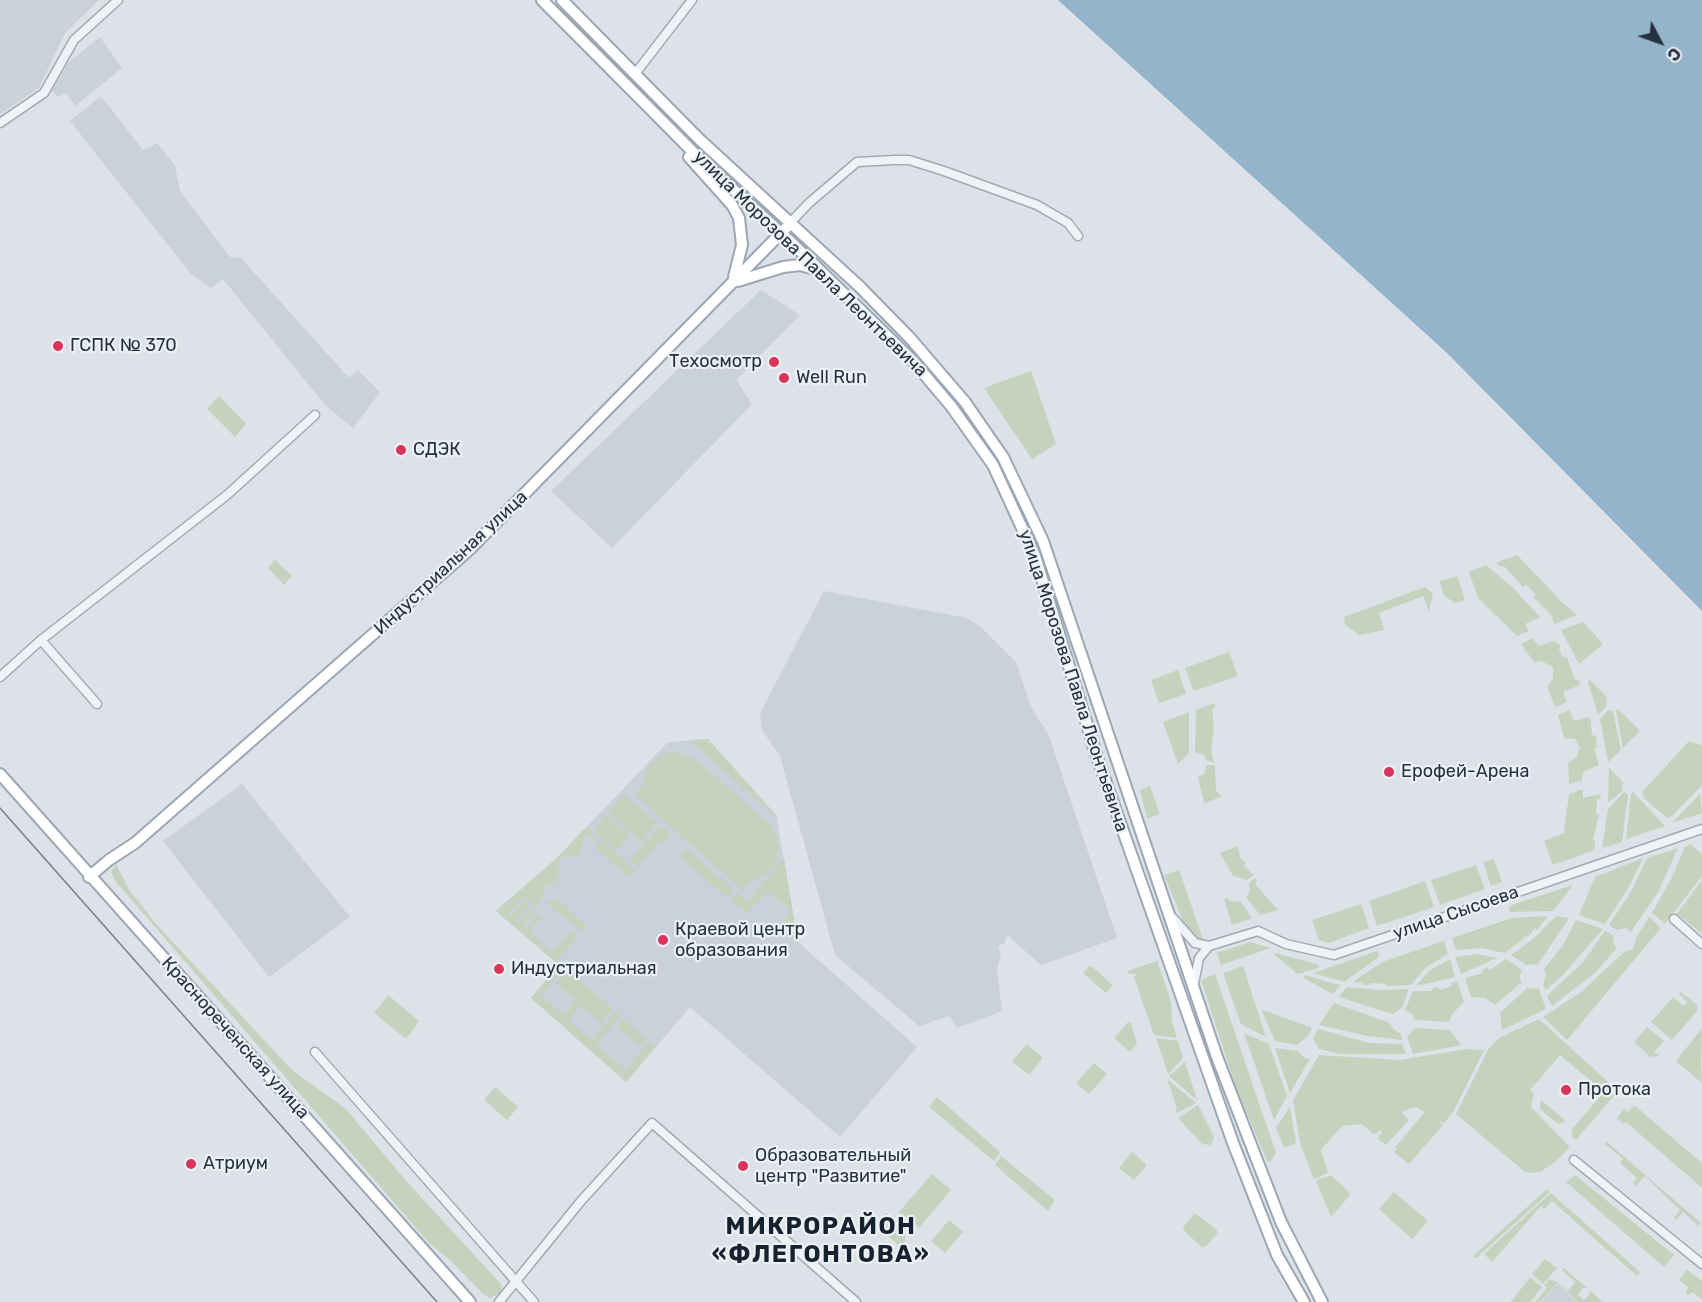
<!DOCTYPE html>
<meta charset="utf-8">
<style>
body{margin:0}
#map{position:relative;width:1702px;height:1302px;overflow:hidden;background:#dce2e8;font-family:Rubik,sans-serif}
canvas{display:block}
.north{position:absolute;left:1630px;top:12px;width:60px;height:60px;-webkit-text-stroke:4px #ecf1f6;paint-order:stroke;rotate:131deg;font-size:16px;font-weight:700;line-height:24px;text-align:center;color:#253140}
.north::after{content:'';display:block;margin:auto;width:21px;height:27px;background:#253140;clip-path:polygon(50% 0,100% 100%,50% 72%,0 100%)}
</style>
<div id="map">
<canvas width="1702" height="1302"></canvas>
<div class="north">С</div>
</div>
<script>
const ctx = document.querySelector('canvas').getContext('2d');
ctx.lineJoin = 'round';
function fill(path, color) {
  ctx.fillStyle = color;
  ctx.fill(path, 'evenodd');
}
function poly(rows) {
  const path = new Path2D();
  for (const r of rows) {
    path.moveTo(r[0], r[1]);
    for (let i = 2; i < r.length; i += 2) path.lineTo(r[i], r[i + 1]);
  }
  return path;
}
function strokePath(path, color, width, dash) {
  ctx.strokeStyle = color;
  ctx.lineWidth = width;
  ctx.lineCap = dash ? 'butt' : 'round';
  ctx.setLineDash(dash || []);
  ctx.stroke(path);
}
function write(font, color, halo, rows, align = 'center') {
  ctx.font = font + ' Rubik,sans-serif';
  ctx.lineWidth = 4.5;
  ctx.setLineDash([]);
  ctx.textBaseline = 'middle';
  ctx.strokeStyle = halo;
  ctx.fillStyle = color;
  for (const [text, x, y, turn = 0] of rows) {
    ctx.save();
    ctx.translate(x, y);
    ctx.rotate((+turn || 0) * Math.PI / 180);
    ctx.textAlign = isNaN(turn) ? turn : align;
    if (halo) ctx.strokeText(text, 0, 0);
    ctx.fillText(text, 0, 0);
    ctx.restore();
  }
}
fill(poly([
 [0,0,99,0,65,33,39,88,0,114],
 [100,37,122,68,75,106,66,93,58,97,52,91,68,63],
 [101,96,143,150,157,143,175,165,180,191,230,257,241,258,349,378,358,370,380,392,353,428,325,405,223,279,211,288,191,274,70,121],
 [761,290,800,315,736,380,752,404,612,548,551,491],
 [824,591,967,618,981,627,1016,662,1031,707,1049,736,1117,938,1041,965,1007,935,1005,943,998,946,1001,955,997,969,1002,1011,957,1028,949,1016,919,1026,835,955,780,756,762,730,760,713],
 [708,739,776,815,798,942,917,1047,840,1137,690,1007,626,1082,531,998,559,965,496,911,558,857,668,742],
 [242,784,350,917,269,977,163,841],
 [1557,1284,1577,1302,1541,1302]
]), '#cad1da');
fill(poly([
 [1031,371,1056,444,1032,459,984,388],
 [219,396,246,424,235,437,207,409],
 [1517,555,1562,602,1577,615,1555,624,1551,618,1553,617,1533,597,1536,595,1526,585,1523,587,1504,566,1501,567,1496,563],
 [275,560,292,576,284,585,268,568],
 [1486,565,1512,587,1540,617,1525,624,1529,631,1517,636,1478,598,1469,572],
 [1457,576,1465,600,1455,603,1443,595,1440,581],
 [1425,587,1433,594,1429,612,1423,596,1379,613,1384,630,1360,635,1345,625,1344,617],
 [1583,622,1603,644,1579,664,1561,630],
 [1532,638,1539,646,1554,641,1560,645,1559,649,1563,658,1567,657,1575,680,1578,679,1580,685,1563,692,1567,702,1555,707,1547,686,1553,679,1553,667,1541,661,1534,662,1521,644],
 [1229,652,1238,676,1194,691,1185,668],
 [1178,670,1186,694,1159,703,1151,680],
 [1589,679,1607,697,1606,707,1598,715,1588,682],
 [1215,703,1215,708,1212,709,1214,727,1211,751,1214,762,1207,761,1203,754,1195,752,1196,710],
 [1618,709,1640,731,1623,748,1616,711],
 [1569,710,1574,721,1590,717,1592,735,1596,736,1597,747,1594,748,1599,765,1583,772,1582,781,1569,784,1568,763,1576,758,1580,748,1575,739,1564,738,1558,715],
 [1608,710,1613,711,1621,750,1608,762,1600,719],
 [1189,712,1189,753,1178,764,1163,722],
 [708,739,776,815,777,818,689,740],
 [1689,741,1702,745,1702,785,1672,816,1667,818,1644,798,1642,792],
 [674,752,695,759,769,824,776,833,779,847,775,865,765,875,749,882,742,890,635,795,642,787,643,777,650,764,659,756],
 [1207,765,1215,765,1216,790,1221,797,1204,803,1198,777,1204,774],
 [1609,768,1623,782,1622,791,1608,803],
 [1150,786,1160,814,1147,819,1140,790],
 [1583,789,1583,798,1601,794,1600,799,1597,800,1596,814,1599,814,1593,841,1595,841,1595,847,1592,851,1553,865,1544,841,1564,833,1569,794],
 [1624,792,1628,795,1622,842,1602,848,1608,809],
 [1633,792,1665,826,1626,839,1631,794],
 [624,794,657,822,641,842,608,813],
 [1700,794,1702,813,1672,823],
 [606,815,629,836,617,850,593,830],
 [660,825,671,835,664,843,660,841,638,867,630,860],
 [586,827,597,837,595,839,589,836,583,838,581,851,573,858,566,855,559,859,557,866,560,873,554,883,545,886,544,897,536,907,524,897,509,914,511,915,524,901,529,905,516,920,518,922,531,907,535,911,523,926,526,928,538,914,542,917,529,932,552,952,572,931,578,936,557,960,565,967,541,996,564,1015,576,1001,556,983,568,970,613,1009,601,1023,581,1005,568,1020,591,1040,616,1012,621,1016,596,1044,625,1070,650,1042,655,1047,626,1082,531,998,559,965,496,911,558,857],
 [600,839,635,870,629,877,597,850],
 [1690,844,1702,854,1702,876,1665,924,1652,913,1670,881,1685,847],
 [1238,846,1240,858,1246,863,1244,865,1253,875,1247,880,1233,876,1220,853],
 [686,848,734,890,727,898,679,856],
 [1678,848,1658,892,1631,932,1626,928,1617,930,1609,925,1632,890,1647,858],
 [784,858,797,938,794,940,788,937,790,934,780,925,790,911,768,891,747,913,730,901,737,893,747,901],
 [1643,858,1629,887,1605,924,1579,915,1595,877],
 [1494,859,1502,882,1491,886,1483,862],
 [116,864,129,890,157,925,292,1070,346,1109,407,1182,501,1284,502,1292,490,1298,483,1294,451,1261,430,1244,116,882,111,872],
 [1476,865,1485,889,1440,905,1431,880],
 [1179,870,1203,939,1201,939,1193,936,1186,928,1164,875],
 [1255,878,1257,881,1255,884,1278,910,1260,915,1246,897,1250,891,1249,883],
 [1702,880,1702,934,1680,916,1675,916],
 [1425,881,1434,907,1377,926,1369,901],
 [1573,885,1553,911,1510,912,1509,906],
 [1226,898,1233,902,1240,901,1252,918,1232,925,1224,899],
 [557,899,587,926,582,932,546,902],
 [1361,904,1369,928,1329,943,1319,940,1312,920],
 [1548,916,1537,930,1535,928,1528,937,1526,936,1505,953,1481,948,1456,950,1452,938,1512,918],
 [1556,916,1569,918,1538,964,1526,965,1511,955,1535,937],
 [1649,917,1661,928,1567,1040,1543,1017,1581,992,1624,952,1633,949,1636,938],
 [1576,920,1603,929,1562,976,1546,990,1543,985,1546,974,1544,969,1563,945],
 [1605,931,1614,936,1613,943,1617,948,1595,973,1552,1006,1547,996,1583,962],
 [1444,941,1448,954,1426,967,1411,985,1386,986,1386,984,1371,983,1370,985,1363,985,1363,983,1353,982,1382,962],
 [1250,942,1271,948,1221,965,1217,953],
 [1377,951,1379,957,1344,982,1313,973],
 [1276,953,1316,964,1320,967,1298,974,1274,955],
 [1478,954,1497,958,1461,974,1455,957],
 [1450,959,1455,977,1416,986,1429,971],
 [1506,959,1522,970,1519,977,1522,982,1495,1005,1485,998,1471,997,1465,978,1483,973,1482,970,1488,967,1490,970],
 [1157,961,1171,1001,1172,1022,1177,1038,1154,1035,1134,977,1137,974,1129,974,1127,971],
 [1090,965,1113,985,1106,993,1083,973],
 [1243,966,1266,1037,1241,1024,1223,973],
 [1215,974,1276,1153,1270,1162,1267,1161,1236,1088,1201,980],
 [1306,975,1327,982,1341,985,1333,994,1303,978],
 [1457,981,1464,1002,1452,1014,1449,1022,1415,1020,1412,1014,1405,1010,1413,991,1432,991,1432,988,1438,987,1440,990,1452,986,1451,983],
 [1347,987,1381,990,1409,989,1402,1008,1392,1014,1339,997],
 [1527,988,1539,989,1546,1009,1502,1030,1500,1013],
 [1681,992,1697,1005,1697,1011,1672,1040,1651,1022,1673,997,1683,1006,1687,1002,1679,994],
 [388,995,419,1021,406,1039,374,1013],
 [1334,1003,1390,1023,1393,1029,1401,1034,1402,1040,1368,1036,1319,1025],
 [1261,1009,1312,1028,1308,1036,1297,1045,1275,1041],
 [623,1019,647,1040,640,1047,617,1026],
 [1539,1019,1618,1091,1576,1140,1572,1137,1572,1129,1604,1092,1560,1055,1530,1090,1534,1094,1531,1107,1570,1147,1555,1162,1540,1172,1531,1173,1525,1172,1456,1114,1489,1048,1499,1038],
 [1128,1022,1131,1023,1137,1044,1130,1052,1114,1038],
 [1647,1027,1664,1041,1653,1053,1659,1054,1657,1056,1650,1057,1634,1042],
 [1415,1028,1450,1030,1461,1045,1413,1054,1407,1037],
 [1702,1028,1701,1066,1702,1083,1676,1061],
 [1318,1029,1370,1043,1402,1044,1406,1054,1340,1054,1319,1049,1313,1038],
 [1244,1033,1269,1044,1287,1096,1274,1120],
 [1156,1038,1178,1041,1183,1058,1168,1074],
 [1027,1044,1043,1058,1029,1075,1012,1061],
 [1275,1048,1297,1051,1305,1058,1310,1059,1290,1093],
 [1467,1049,1484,1050,1453,1112,1444,1123,1437,1120,1443,1125,1409,1164,1394,1152,1397,1149,1395,1147,1425,1112,1415,1107,1401,1112,1409,1120,1386,1145,1377,1138,1382,1132,1380,1130,1374,1135,1362,1124,1342,1126,1321,1150,1328,1173,1314,1179,1300,1143,1293,1100,1319,1055,1399,1060],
 [1185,1062,1197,1100,1169,1076],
 [1094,1063,1107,1074,1089,1094,1076,1083],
 [1167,1079,1196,1103,1175,1114,1177,1108],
 [495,1087,518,1107,507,1120,484,1100],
 [937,1097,1000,1152,994,1161,929,1107],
 [1541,1100,1566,1121,1558,1124,1540,1109],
 [1198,1105,1214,1137,1211,1145,1202,1144,1178,1118],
 [1634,1105,1702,1163,1702,1188,1626,1122,1623,1124,1617,1118,1624,1109,1628,1112],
 [1290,1107,1296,1143,1284,1148,1276,1128],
 [1607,1142,1701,1223,1699,1226,1683,1212,1676,1220,1674,1218,1680,1210,1645,1176,1636,1186,1633,1183,1637,1178,1620,1163,1623,1159,1605,1144],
 [1132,1152,1147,1165,1134,1180,1119,1168],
 [1001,1156,1055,1200,1048,1211,995,1165],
 [932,1174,951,1190,919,1228,899,1212],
 [1331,1175,1351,1194,1331,1217,1316,1181],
 [1575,1175,1674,1255,1664,1267,1566,1182],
 [1547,1189,1550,1192,1475,1259,1473,1256],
 [1394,1192,1428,1221,1412,1239,1379,1209],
 [1551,1193,1640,1272,1637,1276,1552,1201,1544,1209,1541,1206,1492,1262,1484,1254],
 [886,1213,905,1229,905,1245,901,1247,875,1225],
 [1195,1213,1217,1230,1217,1234,1206,1246,1202,1247,1184,1231,1183,1227],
 [949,1220,963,1232,945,1253,931,1241],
 [1545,1259,1557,1268,1543,1284,1532,1274],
 [1564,1268,1587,1288,1583,1288,1578,1295,1584,1300,1590,1294,1589,1290,1603,1302,1578,1302,1557,1283,1540,1302,1535,1302,1547,1288,1544,1285,1549,1279,1557,1282,1568,1291,1575,1282,1562,1270],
 [1687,1270,1702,1281,1702,1300,1693,1292,1688,1295,1686,1292,1688,1287,1679,1280],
 [1530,1277,1542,1287,1530,1302,1511,1302]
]), '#c4d3bd');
fill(poly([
 [1058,0,1702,0,1702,611,1447,353]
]), '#94b4cc');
const minor = poly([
 [635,74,692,0],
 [0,123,44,93,74,40,118,0],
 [790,223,809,203,857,162,894,160,909,160,944,171,1037,205,1068,223,1078,236],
 [41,640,97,704],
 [0,677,41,640,227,495,315,415],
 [1172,917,1195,943,1209,946,1258,931,1286,944,1334,955,1702,829],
 [1674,919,1702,944],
 [1194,984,1199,958,1209,946],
 [315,1052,534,1302],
 [1574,1160,1702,1264],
 [499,1302,581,1201,652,1123,856,1302]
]);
const major = poly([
 [542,0,701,160,795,246,913,361,951,406,993,465,1035,556,1097,757,1233,1143,1277,1255,1304,1302],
 [562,0,699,139,860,287,910,338,965,402,1003,457,1043,541,1217,1057,1281,1222,1322,1302],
 [689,157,732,205,739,218,742,245,734,277],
 [738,281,783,267,800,265,818,270],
 [0,774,470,1302],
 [89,877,109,860,135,843,470,549,786,228]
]);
strokePath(minor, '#a1a9b2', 11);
strokePath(major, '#9ba7b5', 14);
strokePath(minor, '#eff2f6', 8);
strokePath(major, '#fff', 10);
strokePath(poly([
 [0,808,437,1302]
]), '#758393', 1.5);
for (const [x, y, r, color] of [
 [58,346,6,"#da345b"],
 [774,362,6,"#da345b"],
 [784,378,6,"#da345b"],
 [401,450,6,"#da345b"],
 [1389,772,6,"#da345b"],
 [663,940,6,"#da345b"],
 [499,969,6,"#da345b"],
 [1566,1090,6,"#da345b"],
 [191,1164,6,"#da345b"],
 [743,1166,6,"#da345b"]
]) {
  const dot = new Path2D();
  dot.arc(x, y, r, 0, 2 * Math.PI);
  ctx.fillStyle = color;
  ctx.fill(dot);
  strokePath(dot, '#ecf1f6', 2);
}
write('18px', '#253140', '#ecf1f6', [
 ["улица Морозова Павла Леонтьевича",810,264,44],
 ["Индустриальная улица",451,563,-43],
 ["улица Морозова Павла Леонтьевича",1073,681,72],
 ["улица Сысоева",1456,913,-19],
 ["Краснореченская улица",235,1038,48]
]);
write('18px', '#253140', '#ecf1f6', [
 ["ГСПК № 370",70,346],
 ["Техосмотр",762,362,"right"],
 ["Well Run",796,378],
 ["СДЭК",413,450],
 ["Ерофей-Арена",1401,772],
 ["Краевой центр",675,930],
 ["образования",675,951],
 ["Индустриальная",511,969],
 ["Протока",1578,1090],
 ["Образовательный",755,1156],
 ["центр \"Развитие\"",755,1177],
 ["Атриум",203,1164]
], 'left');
ctx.letterSpacing = '1.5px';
write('bold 24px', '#172230', '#ecf1f6', [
 ["МИКРОРАЙОН",821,1227],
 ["«ФЛЕГОНТОВА»",821,1255]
]);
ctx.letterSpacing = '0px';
</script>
